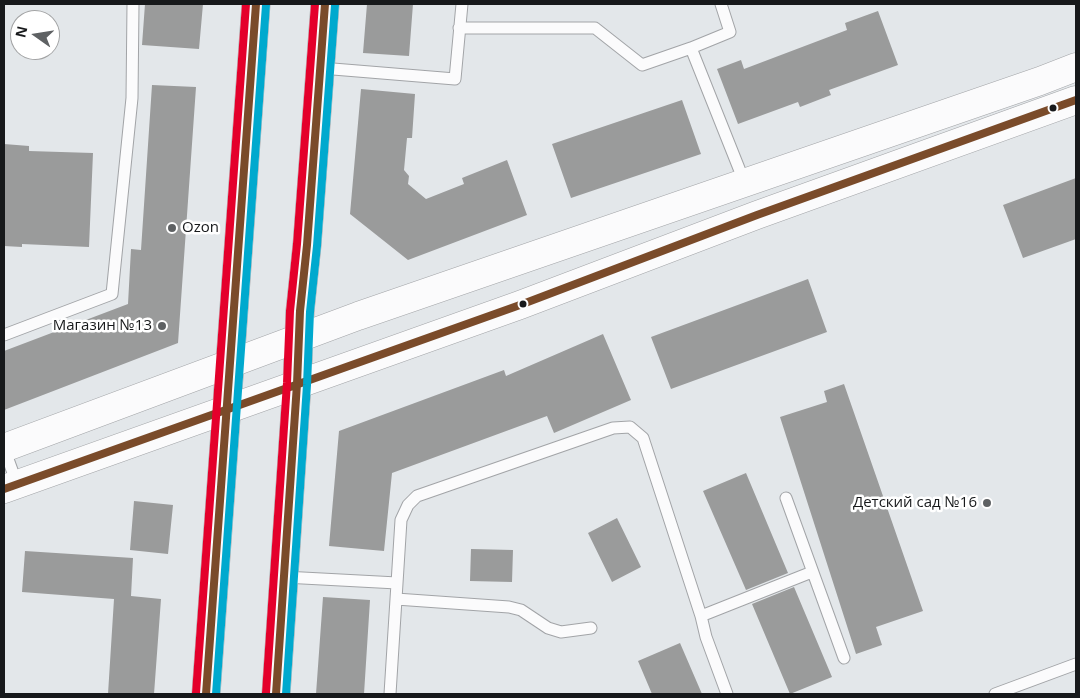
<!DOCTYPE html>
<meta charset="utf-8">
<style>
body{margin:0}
#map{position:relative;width:1080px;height:698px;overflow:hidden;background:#e3e7ea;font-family:"Open Sans",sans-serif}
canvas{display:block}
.frame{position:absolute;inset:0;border:5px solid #17191b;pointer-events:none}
.north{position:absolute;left:10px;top:10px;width:50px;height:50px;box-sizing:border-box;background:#fff;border:1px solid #a2a3a4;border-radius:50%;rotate:283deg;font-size:14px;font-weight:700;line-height:20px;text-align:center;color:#17191b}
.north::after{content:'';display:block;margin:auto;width:18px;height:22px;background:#5e6163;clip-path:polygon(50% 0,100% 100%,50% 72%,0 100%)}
</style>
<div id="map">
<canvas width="1080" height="698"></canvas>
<div class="frame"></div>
<div class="north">N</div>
</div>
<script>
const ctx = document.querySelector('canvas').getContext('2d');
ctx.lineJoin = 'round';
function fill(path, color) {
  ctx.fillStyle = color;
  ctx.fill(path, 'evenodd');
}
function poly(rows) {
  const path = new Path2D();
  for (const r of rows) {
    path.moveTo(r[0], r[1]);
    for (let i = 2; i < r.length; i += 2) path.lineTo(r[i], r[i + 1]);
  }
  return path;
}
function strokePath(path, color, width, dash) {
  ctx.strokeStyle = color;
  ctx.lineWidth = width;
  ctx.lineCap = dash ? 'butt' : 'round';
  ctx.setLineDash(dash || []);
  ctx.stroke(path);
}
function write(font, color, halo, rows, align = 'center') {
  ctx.font = font + ' "Open Sans",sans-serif';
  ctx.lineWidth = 5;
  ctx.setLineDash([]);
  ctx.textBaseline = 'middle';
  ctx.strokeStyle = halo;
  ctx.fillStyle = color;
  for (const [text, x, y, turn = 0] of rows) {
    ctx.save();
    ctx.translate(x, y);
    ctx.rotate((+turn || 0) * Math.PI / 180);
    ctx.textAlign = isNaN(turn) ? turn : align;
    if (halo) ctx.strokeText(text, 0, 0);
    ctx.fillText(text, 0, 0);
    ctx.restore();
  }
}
fill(poly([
 [145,4,203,4,199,49,142,45],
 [367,4,413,4,409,56,363,53],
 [878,11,898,65,829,90,831,95,800,107,798,102,738,124,717,69,741,60,744,69,847,30,845,23],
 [152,85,196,87,178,343,4,410,4,351,128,304,131,249,141,250],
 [361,89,415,94,412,138,407,138,404,170,409,176,408,184,426,199,464,184,462,178,507,160,527,215,408,260,350,214],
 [682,100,701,154,571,198,552,144],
 [4,144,29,146,29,151,93,153,89,247,22,244,22,247,4,246],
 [1076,178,1076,239,1023,258,1003,205],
 [808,279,827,332,671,389,651,337],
 [603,334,631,400,554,433,547,416,392,473,384,551,329,546,339,431,504,370,506,376],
 [844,384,923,611,876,627,882,645,856,654,780,417,827,402,824,391],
 [746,473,788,573,746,590,703,491],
 [134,501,173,505,168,554,130,550],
 [617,518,641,567,612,582,588,533],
 [471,549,513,550,512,582,470,581],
 [25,551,133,558,131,596,161,599,154,694,108,694,114,599,22,592],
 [794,587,832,677,790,694,752,604],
 [323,597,370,600,364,694,316,694],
 [680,643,702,694,652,694,638,661]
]), '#9a9b9b');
const service = poly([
 [459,28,595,28,642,65,691,48,730,32,721,4],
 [691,48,744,181],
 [321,68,455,79,462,4],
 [4,335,112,294,132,98,133,4],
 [4,448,17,484],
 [786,498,844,658],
 [284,577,397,583],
 [396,599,509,607,521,610,548,628,561,632,591,628],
 [701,616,812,572],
 [390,694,401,520,408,505,417,496,613,428,630,427,643,438,701,616,706,637,727,694],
 [995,694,1076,664]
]);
const tertiary = poly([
 [4,448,358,316,1040,81,1076,67],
 [4,489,520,305,757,215,1076,100]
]);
const secondary = poly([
 [206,694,256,4],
 [276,694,297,384,300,311,307,245,325,4]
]);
strokePath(service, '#a2a4a7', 13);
strokePath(tertiary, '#a2a4a7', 29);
strokePath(secondary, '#a2a4a7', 29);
strokePath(service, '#fbfbfc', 11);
strokePath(tertiary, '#fbfbfc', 28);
strokePath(secondary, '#fbfbfc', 28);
strokePath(poly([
 [4,489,520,305,757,215,1076,100],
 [206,694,256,4],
 [276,694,297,384,300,311,307,245,325,4]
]), '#7a4b2a', 8);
strokePath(poly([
 [216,694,266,5],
 [286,694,307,385,310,312,317,246,335,5]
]), '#00a9ce', 8);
strokePath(poly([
 [196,693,246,4],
 [266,693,287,383,290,311,297,244,315,4]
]), '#e4002b', 8);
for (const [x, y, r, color] of [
 [1053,108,4.5,"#17191b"],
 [172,228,5,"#5e6163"],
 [523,304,4.5,"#17191b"],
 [162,326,5,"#5e6163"],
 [987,503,5,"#5e6163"]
]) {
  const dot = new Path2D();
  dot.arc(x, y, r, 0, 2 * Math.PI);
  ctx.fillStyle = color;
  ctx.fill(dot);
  strokePath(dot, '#fff', 2);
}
write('15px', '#17191b', '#fff', [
 ["Ozon",182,228,"left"],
 ["Магазин №13",152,326],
 ["Детский сад №16",977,503]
], 'right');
</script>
